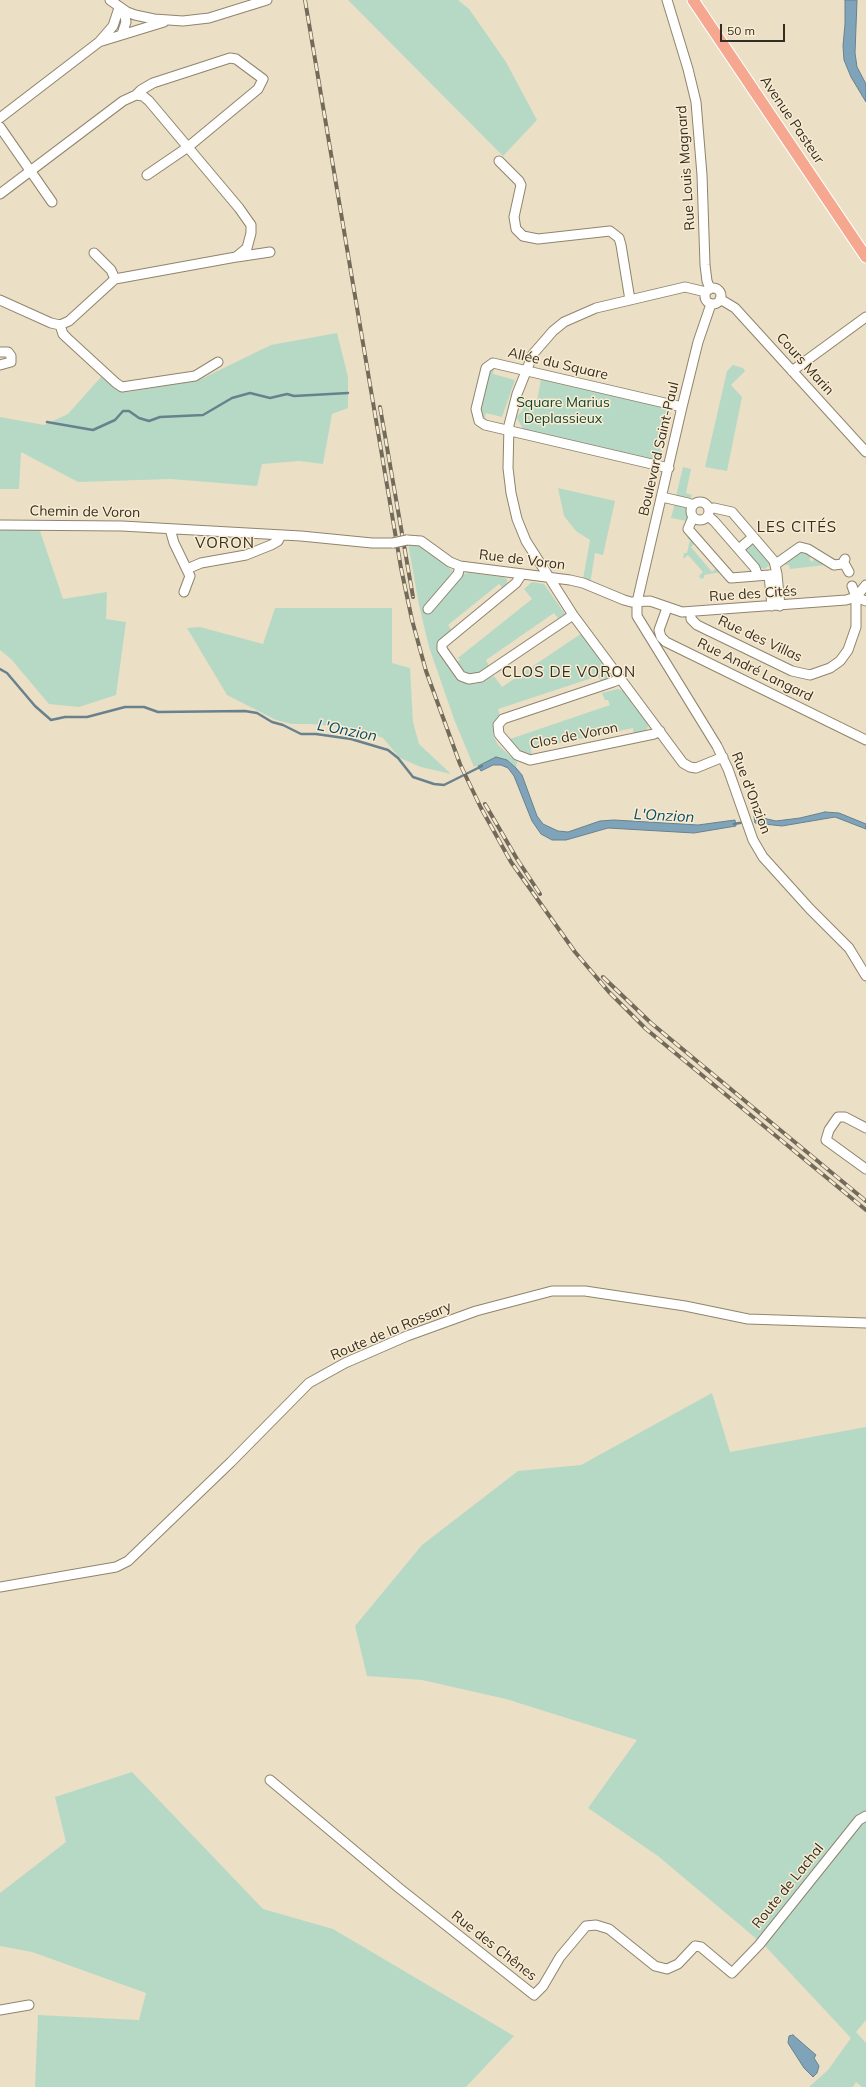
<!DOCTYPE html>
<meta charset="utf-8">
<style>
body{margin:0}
#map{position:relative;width:866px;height:2087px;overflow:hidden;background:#ebdfc5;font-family:Mulish,sans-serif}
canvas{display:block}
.scale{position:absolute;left:720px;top:24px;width:65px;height:18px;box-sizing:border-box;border:2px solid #332e24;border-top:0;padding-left:5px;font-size:12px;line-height:14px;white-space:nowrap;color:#332e24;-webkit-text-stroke:3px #f9ecd2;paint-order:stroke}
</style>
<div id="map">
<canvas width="866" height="2087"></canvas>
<div class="scale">50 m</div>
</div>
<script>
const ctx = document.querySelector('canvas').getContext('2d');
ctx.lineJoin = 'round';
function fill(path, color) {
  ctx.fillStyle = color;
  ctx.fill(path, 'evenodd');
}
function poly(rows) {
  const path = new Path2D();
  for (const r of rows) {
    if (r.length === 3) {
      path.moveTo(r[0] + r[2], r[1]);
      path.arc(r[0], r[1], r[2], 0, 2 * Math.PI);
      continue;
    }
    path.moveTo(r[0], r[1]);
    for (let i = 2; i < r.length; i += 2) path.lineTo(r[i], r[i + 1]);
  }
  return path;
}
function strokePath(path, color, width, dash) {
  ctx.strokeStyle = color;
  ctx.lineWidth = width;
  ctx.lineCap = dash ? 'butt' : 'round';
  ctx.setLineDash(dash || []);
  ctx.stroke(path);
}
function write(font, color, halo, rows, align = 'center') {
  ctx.font = font + ' Mulish,sans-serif';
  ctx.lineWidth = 3;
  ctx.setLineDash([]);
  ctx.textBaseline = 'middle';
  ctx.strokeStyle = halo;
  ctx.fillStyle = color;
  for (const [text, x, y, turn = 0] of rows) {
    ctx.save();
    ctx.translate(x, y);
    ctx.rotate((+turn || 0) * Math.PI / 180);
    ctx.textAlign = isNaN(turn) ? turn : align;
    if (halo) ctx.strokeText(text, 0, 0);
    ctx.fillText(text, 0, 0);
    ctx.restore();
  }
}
fill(poly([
 [348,0,458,0,469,9,506,62,537,120,503,156],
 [337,333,348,377,348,408,332,414,323,464,299,461,262,464,257,486,171,479,78,482,21,452,19,489,0,489,0,417,44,425,68,414,101,377,114,387,121,391,128,392,199,380,271,345],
 [733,365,743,368,745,371,731,385,742,397,727,471,705,467,727,371],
 [494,367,493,374,515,380,502,417,486,413,484,420,479,409,489,370],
 [541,379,666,408,671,414,663,426,659,438,662,455,655,460,524,430,516,417,522,411,524,406,521,397,537,401],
 [683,467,691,469,686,493,692,495,690,499,676,496],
 [558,488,615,501,603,555,595,553,590,584,583,579,590,540,576,531,564,516],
 [675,503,687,508,687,521,671,518],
 [0,527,39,528,63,599,107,592,106,619,126,622,116,695,79,707,49,704,11,659,0,650],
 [690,537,695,543,691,547,712,572,717,567,721,572,704,575,704,578,701,579,699,576,703,572,688,555,683,559,684,553,687,553,690,540,687,538],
 [753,542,769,561,769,565,765,569,761,568,746,550,745,548],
 [408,543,420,545,453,571,423,610,428,615,463,574,469,573,503,577,507,579,507,583,503,588,499,584,448,625,452,631,438,642,438,650,454,675,458,679,470,684,476,684,494,676,502,687,582,633,609,669,610,675,607,679,601,682,598,676,498,709,500,716,493,725,493,735,498,745,517,762,516,768,507,760,483,763,474,767,454,719,429,647,419,605],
 [802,550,812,556,809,559,812,562,815,558,825,565,790,569,789,565,785,565],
 [532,582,544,584,565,614,558,618,554,613,486,660,489,666,477,674,470,674,464,671,457,662,460,660,458,658,532,599,524,589],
 [275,608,392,608,392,663,410,668,413,722,419,744,451,774,421,767,400,758,383,738,359,729,311,724,292,724,276,720,227,695,187,628,200,627,263,644],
 [618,689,624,691,647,720,648,727,644,732,634,735,633,728,531,749,532,756,521,753,511,743,510,739,610,705,608,700,605,700,602,693],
 [712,1393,730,1452,866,1427,866,2020,856,2032,866,2043,866,2087,862,2087,856,2082,853,2087,809,2087,828,2070,851,2038,765,1946,658,1856,588,1808,637,1740,506,1699,422,1680,367,1676,355,1626,422,1545,518,1471,581,1465],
 [132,1772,263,1909,333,1929,514,2036,466,2087,35,2087,38,2015,139,2020,146,1993,32,1952,0,1946,0,1893,66,1842,55,1797]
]), '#b6d9c6');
const water = poly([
 [845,0,857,0,855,53,857,67,866,84,866,102,851,77,844,60,843,46,845,24,845,0],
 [496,757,507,760,516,768,522,775,537,816,543,824,558,831,568,832,600,821,614,820,698,825,735,820,736,826,694,833,608,828,566,840,552,840,541,834,532,821,514,776,508,768,501,765,493,765,481,771,478,766,496,757],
 [825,812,839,813,866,824,866,829,835,817,782,826,755,823,754,816,776,821,800,818,825,812],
 [793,2035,816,2055,814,2058,819,2066,817,2073,813,2077,804,2068,788,2043,789,2036,793,2035]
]);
fill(water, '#7fa4ba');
strokePath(water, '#68818d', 1);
strokePath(poly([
 [47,422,93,430,115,420,123,411,129,411,139,418,149,421,160,417,203,415,232,398,250,393,270,398,287,394,294,396,348,393],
 [0,669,7,673,35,706,51,720,65,717,87,717,125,707,144,707,158,712,245,711,257,713,272,722,283,725,301,734,316,734,351,739,388,750,398,758,413,777,434,784,444,785,482,766],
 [734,824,745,822]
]), '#68818d', 2.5);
const minor = poly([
 [110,0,127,12,135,15,154,19,183,21,209,18,267,0],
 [667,0,688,69,696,102,702,175,705,265,707,281,710,289],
 [122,34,126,22,124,10],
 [102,41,164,22],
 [136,95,141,90,153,83,230,58,236,59,263,79,258,89,188,147,147,175],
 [0,118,99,42,113,26,119,8],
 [0,127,52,202],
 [499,161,519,181,521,185,514,217,516,229,523,236,538,239,610,231,619,238,621,245,630,300,685,287,706,292],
 [0,194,123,101,136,95,143,96,149,101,239,208,251,225,251,233,247,248,236,257,115,279,69,321,60,325,51,323,0,300],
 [94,253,111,270,115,279],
 [237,257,270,252],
 [713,296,8],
 [720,299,735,308,866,452],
 [630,300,596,308,564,322,553,331,533,354,517,394,509,425,508,468,511,493,517,519,526,541,573,615,683,763,690,767,696,768,723,757],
 [711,304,698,342,682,407,637,602,637,616,717,746,728,769,753,840,763,857,810,909,849,948,866,976],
 [60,325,63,334,67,338,116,383,122,387,195,376,218,362],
 [0,352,8,352,11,356,11,362,0,365],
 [792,371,866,317],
 [669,468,485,425,479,421,476,409,486,368,493,363,682,407],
 [662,497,688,503,693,505],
 [700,511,9],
 [709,509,714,508,732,512,774,561,777,574,769,575,772,606],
 [708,516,714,521,755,568,758,576],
 [693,517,688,529,731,578,769,575],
 [0,525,122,526,301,536,372,543,393,543],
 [170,529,174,543,190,576,184,592],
 [407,540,421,541,450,562,460,566,570,580,583,583,624,600,631,602,650,601,682,612,846,600,856,597,866,585],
 [739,549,753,537],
 [844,563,849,572],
 [776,564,800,547,808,549,834,565,842,564,845,559],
 [187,569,201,563,246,555,271,545,278,541,281,535],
 [522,574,516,583,442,644,442,649,461,676,469,679,481,677,573,615],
 [777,574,780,606],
 [856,597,866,601],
 [667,608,659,630,661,637,666,642,866,740],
 [428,609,458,574,460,566],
 [691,613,691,619,697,625,792,671,810,675,830,668,840,661,848,650,856,627,856,597,852,586],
 [620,679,613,682,503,719,498,725,499,734,517,755,530,760,654,734,660,731],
 [866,1128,845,1117,838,1117,829,1130,826,1140,866,1169],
 [0,1587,116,1567,128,1561,231,1462,309,1383,345,1363,407,1336,476,1311,552,1291,585,1291,685,1306,748,1319,866,1323],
 [270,1780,399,1888,534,1995,543,1986,560,1957,586,1926,596,1925,609,1929,655,1966,667,1969,678,1964,695,1946,701,1947,732,1973,759,1945,859,1820,866,1816],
 [0,2010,29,2005]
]);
const major = poly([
 [693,0,866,257]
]);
strokePath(minor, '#90846d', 11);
strokePath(major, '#fff', 13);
strokePath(minor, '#fff', 9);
strokePath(major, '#f5a790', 11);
const rail = poly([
 [305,0,401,568,412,620,426,671,460,764,481,808,511,862,575,952,609,992,646,1029,866,1210],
 [380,407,413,597],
 [485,804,517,859,540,894],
 [603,977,651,1023,866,1201]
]);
strokePath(rail, '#726b5b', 4);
strokePath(rail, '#f9ecd2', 2.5, [8]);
const minorBridge = poly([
 [393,543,407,540]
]);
strokePath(minorBridge, '#90846d', 11, []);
strokePath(minorBridge, '#fff', 9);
write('14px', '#332e24', '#f9ecd2', [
 ["Avenue Pasteur",792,120,56],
 ["Rue Louis Magnard",686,168,-94],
 ["Allée du Square",558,364,13],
 ["Cours Marin",805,364,48],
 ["Boulevard Saint-Paul",659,449,-77],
 ["Chemin de Voron",85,512,1],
 ["Rue de Voron",522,560,7],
 ["Rue des Cités",753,594,-4],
 ["Rue des Villas",760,639,25],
 ["Rue André Langard",755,670,26],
 ["Clos de Voron",574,736,-11],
 ["Rue d'Onzion",751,793,69],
 ["Route de la Rossary",391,1331,-23],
 ["Route de Lachal",788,1886,-51],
 ["Rue des Chênes",494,1946,38]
]);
write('14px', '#10432e', '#f9ecd2', [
 ["Square Marius",563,403],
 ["Deplassieux",563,419]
]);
ctx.letterSpacing = '1px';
write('15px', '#332e24', '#f9ecd2', [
 ["LES CITÉS",797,527],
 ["VORON",225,543],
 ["CLOS DE VORON",569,672]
]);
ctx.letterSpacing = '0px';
write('italic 15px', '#024d6b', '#f9ecd2', [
 ["L'Onzion",347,731,11],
 ["L'Onzion",664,816,3]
]);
</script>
